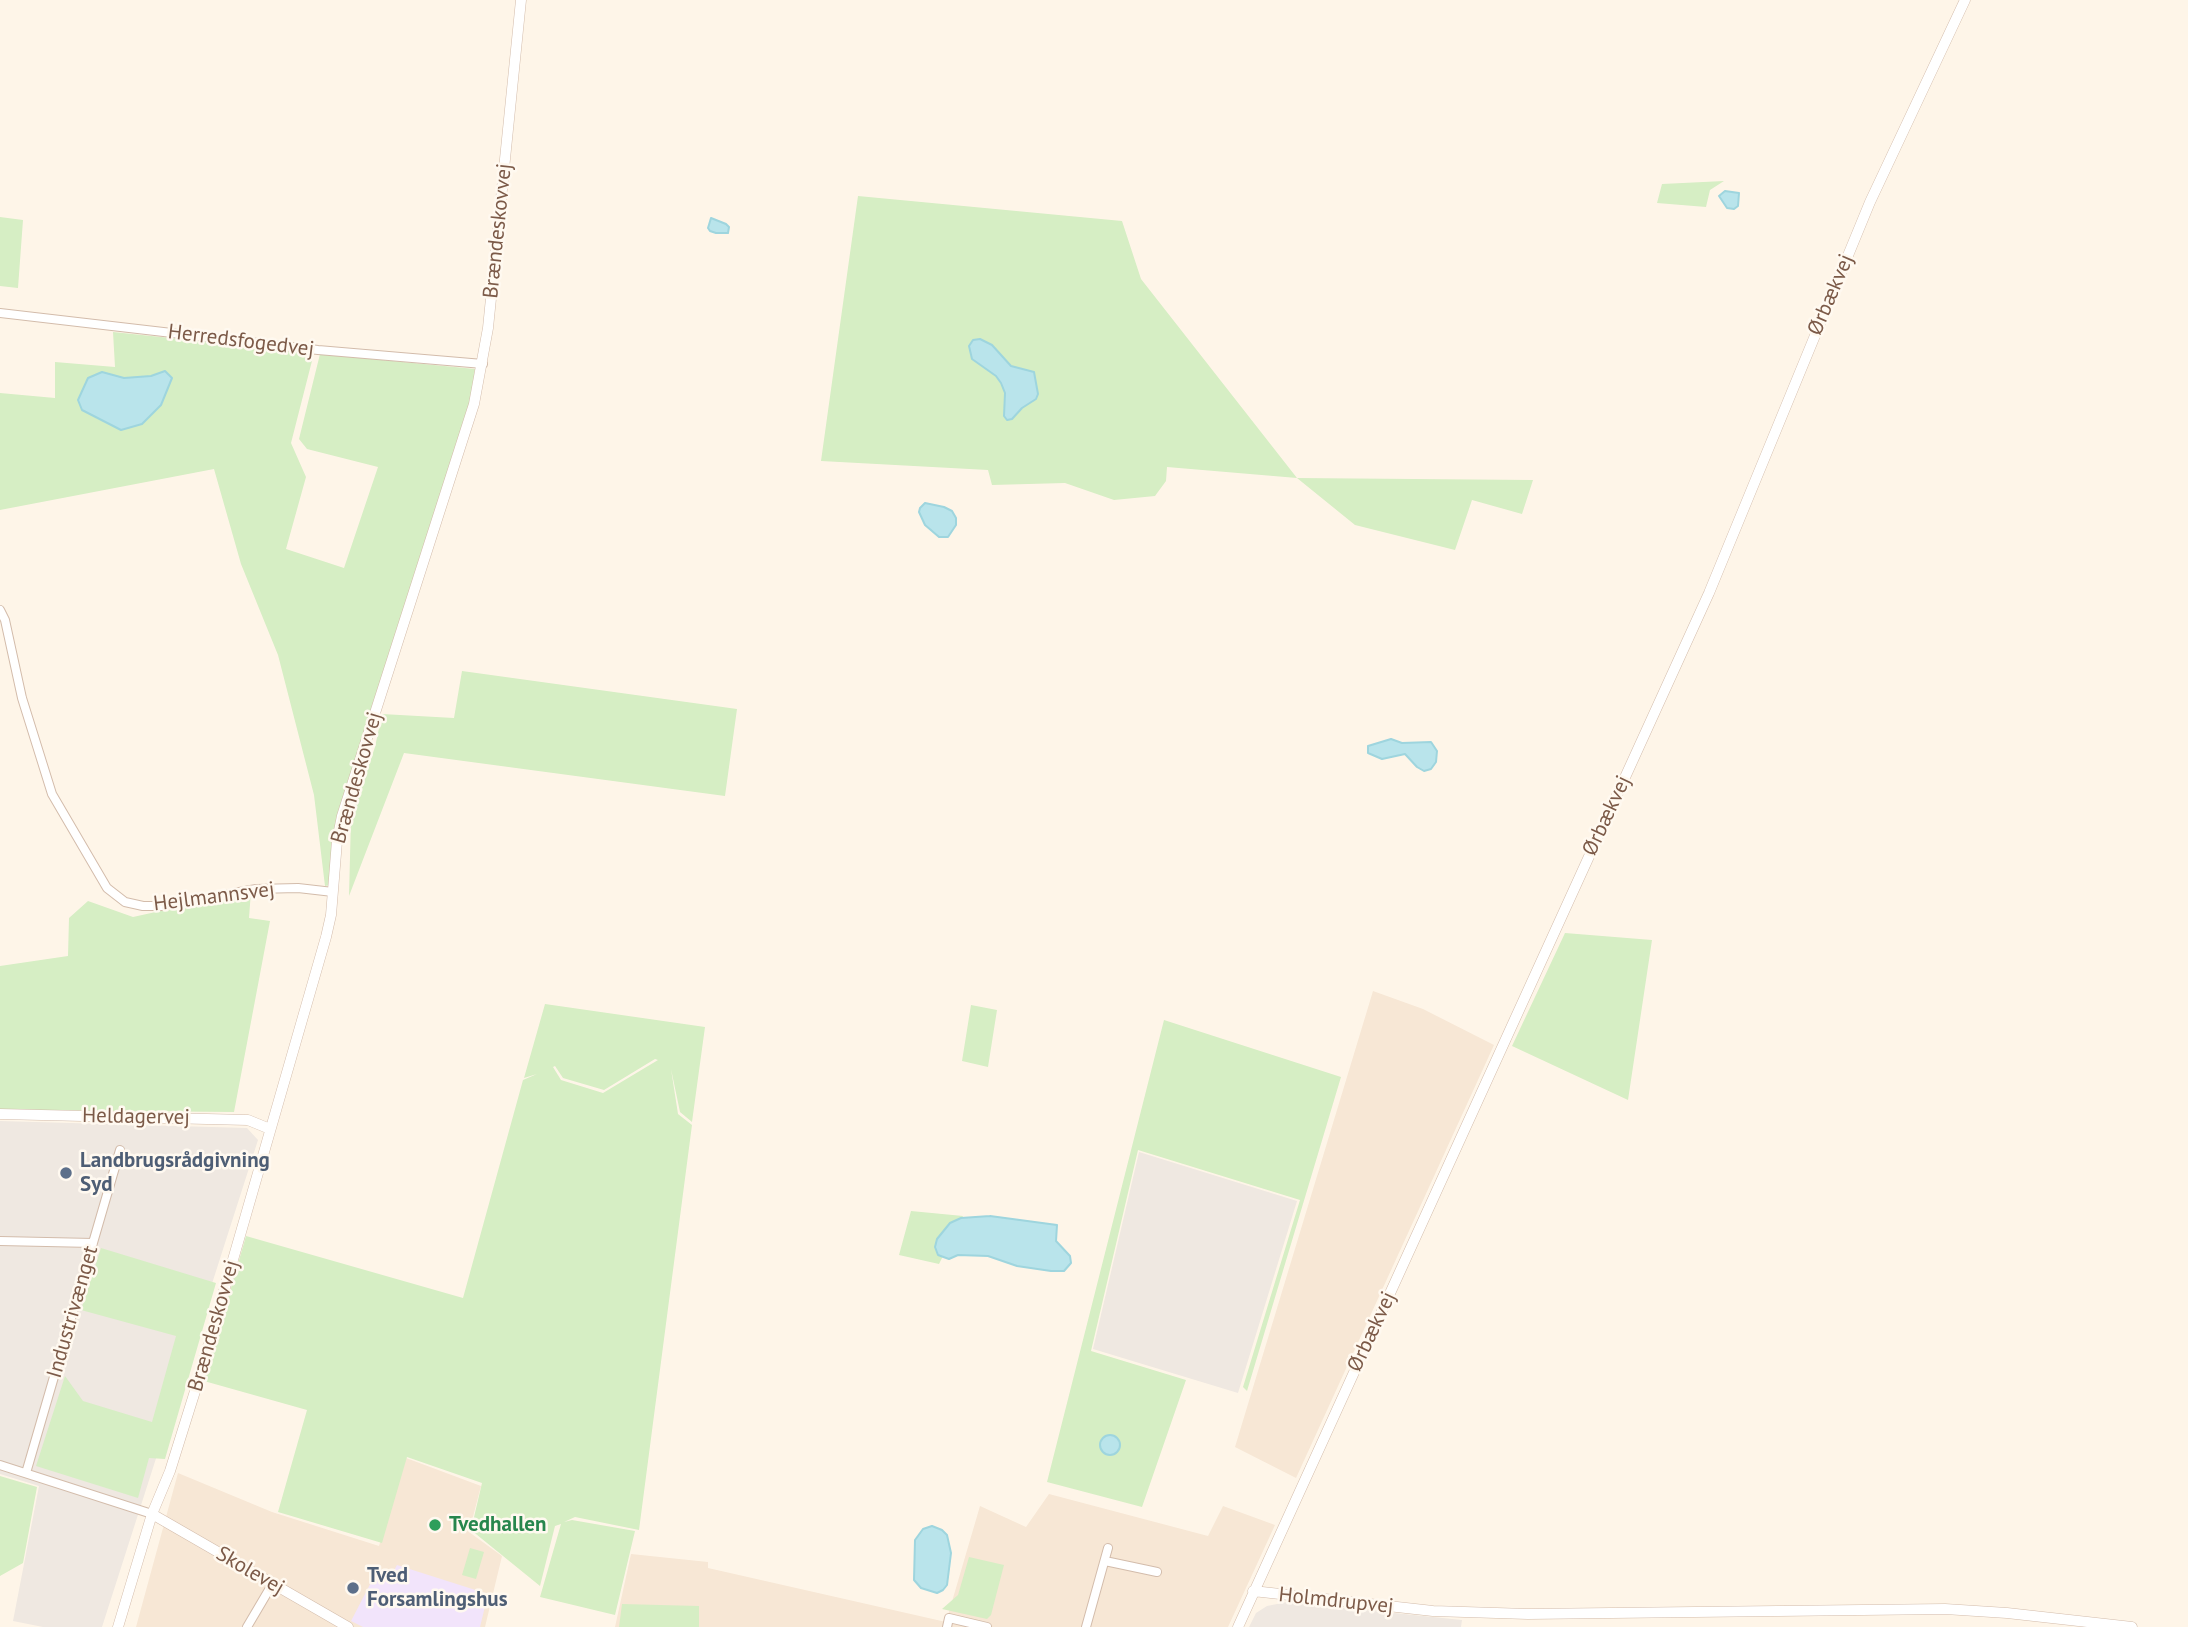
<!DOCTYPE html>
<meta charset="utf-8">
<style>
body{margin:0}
canvas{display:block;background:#fef5e8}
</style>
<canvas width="2188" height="1627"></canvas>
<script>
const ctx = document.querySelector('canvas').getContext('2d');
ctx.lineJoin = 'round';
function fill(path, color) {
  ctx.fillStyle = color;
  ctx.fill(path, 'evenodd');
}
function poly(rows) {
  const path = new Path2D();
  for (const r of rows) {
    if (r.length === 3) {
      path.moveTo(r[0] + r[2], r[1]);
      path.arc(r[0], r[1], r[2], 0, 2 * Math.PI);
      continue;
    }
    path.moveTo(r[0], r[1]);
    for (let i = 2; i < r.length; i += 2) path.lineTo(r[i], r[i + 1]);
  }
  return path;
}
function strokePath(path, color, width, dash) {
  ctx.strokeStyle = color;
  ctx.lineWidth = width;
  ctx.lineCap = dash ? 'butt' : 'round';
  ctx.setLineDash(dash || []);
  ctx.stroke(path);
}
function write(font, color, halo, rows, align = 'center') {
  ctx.font = font + ' "PT Sans",sans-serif';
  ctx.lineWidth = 5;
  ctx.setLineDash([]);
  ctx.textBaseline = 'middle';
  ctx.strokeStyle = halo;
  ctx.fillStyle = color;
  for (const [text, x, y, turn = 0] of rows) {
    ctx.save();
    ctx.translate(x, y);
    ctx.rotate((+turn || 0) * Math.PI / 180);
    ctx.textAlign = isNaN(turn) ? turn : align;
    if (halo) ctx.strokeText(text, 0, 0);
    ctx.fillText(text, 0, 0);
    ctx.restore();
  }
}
fill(poly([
 [1373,991,1423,1009,1494,1045,1296,1478,1235,1447],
 [406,1458,481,1486,469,1532,502,1556,485,1627,136,1627,178,1473,272,1512,379,1546],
 [1049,1494,1208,1536,1223,1506,1275,1525,1228,1627,615,1627,631,1554,708,1562,708,1568,946,1622,980,1506,1026,1527]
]), '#f7e7d5');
fill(poly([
 [0,1121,247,1128,258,1140,102,1627,43,1627,13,1621,39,1486,0,1474],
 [1139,1152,1297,1201,1238,1393,1093,1349],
 [1287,1602,1462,1620,1461,1627,1249,1627,1256,1613,1267,1606]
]), '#efe8e1');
fill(poly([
 [397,1565,488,1594,480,1627,363,1627,351,1621,378,1569,393,1572]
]), '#f2e4fb');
fill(poly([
 [1724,181,1710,190,1706,207,1657,203,1662,184],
 [858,196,1122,221,1141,279,1297,478,1533,480,1522,514,1472,500,1455,550,1355,525,1297,478,1167,467,1166,481,1155,496,1114,500,1065,483,992,485,988,470,821,461],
 [0,217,23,220,18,288,0,286],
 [113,332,314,353,291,443,306,477,286,549,344,568,378,467,307,449,299,439,320,354,475,369,472,395,348,790,331,885,325,886,314,795,278,655,241,564,214,469,0,510,0,393,55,398,55,362,115,367],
 [462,671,737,709,725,796,404,753,349,896,351,818,375,747,382,714,454,718],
 [251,891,249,918,270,921,234,1112,0,1110,0,966,68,956,69,918,88,901,133,917],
 [1565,933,1652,940,1628,1100,1512,1046],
 [545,1004,705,1027,692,1122,680,1112,671,1069,678,1114,692,1125,639,1530,575,1517,564,1522,572,1520,635,1531,615,1615,540,1597,561,1524,555,1526,540,1586,471,1530,482,1483,407,1457,382,1543,278,1512,307,1410,204,1381,246,1236,463,1298,523,1080,537,1074,524,1078],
 [655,1059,658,1060,603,1093,561,1080,553,1067,555,1066,563,1078,604,1090],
 [971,1005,997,1010,988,1067,962,1061],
 [1164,1020,1341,1077,1247,1391,1243,1387,1300,1200,1138,1150,1091,1351,1186,1380,1142,1507,1047,1482],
 [911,1211,963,1216,939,1264,899,1255],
 [101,1248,216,1283,165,1459,149,1458,138,1498,36,1466,65,1376,83,1401,152,1422,176,1336,81,1310],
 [0,1476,37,1487,23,1563,0,1576],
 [470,1548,484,1552,476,1579,462,1575],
 [969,1557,1004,1565,991,1615,987,1619,942,1609,958,1595],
 [622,1604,699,1606,699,1627,619,1627]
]), '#d6eec4');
const water = poly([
 [1725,191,1739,193,1738,206,1734,209,1727,208,1719,196,1725,191],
 [711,218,726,224,729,227,728,233,716,233,710,231,708,228,711,218],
 [980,339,992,345,1011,366,1034,372,1038,394,1036,399,1022,408,1012,419,1007,420,1004,416,1005,393,1001,383,996,376,972,359,969,346,973,340,980,339],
 [165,371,172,378,161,405,142,424,121,430,82,410,78,400,88,378,102,372,124,378,151,376,165,371],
 [925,503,944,507,952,511,956,518,956,525,948,537,939,537,925,525,919,512,920,508,925,503],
 [1391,739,1402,743,1431,742,1437,751,1436,762,1431,769,1424,771,1417,767,1405,754,1382,759,1368,753,1368,746,1391,739],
 [990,1216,1057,1225,1056,1241,1070,1256,1071,1263,1064,1271,1051,1271,1017,1266,988,1256,958,1255,949,1259,938,1255,935,1247,937,1239,950,1223,961,1218,990,1216],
 [1110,1445,10],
 [932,1526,942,1530,947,1535,951,1553,947,1585,943,1590,937,1593,921,1588,914,1580,915,1540,923,1529,932,1526]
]);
fill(water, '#b9e4eb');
strokePath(water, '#9ed5de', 2);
const minor = poly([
 [0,313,318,350,483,364],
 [0,610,5,620,22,698,52,794,107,888,125,902,143,906,163,906,256,889,298,888,333,892],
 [0,1241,93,1243],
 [0,1465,152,1514],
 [26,1473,120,1150],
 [1105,1561,1157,1572],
 [247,1627,273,1583],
 [947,1627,949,1618,987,1627],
 [1086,1627,1108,1548]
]);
const tertiary = poly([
 [0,1114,248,1120,270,1129],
 [152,1514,348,1627],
 [1253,1591,1433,1611,1528,1614,1945,1609,2007,1613,2132,1627],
 [118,1627,152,1514,170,1471,196,1388,326,937,331,915,337,841,342,816,474,404,488,328,521,0],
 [1238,1627,1709,593,1870,202,1965,0]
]);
strokePath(minor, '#d3bcab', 10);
strokePath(tertiary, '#d3bcab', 11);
strokePath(minor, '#fff', 8);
strokePath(tertiary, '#fff', 10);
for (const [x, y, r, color] of [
 [66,1173,7,"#5c6f8a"],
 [435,1525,7,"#2e9e5b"],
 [353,1588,7,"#5c6f8a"]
]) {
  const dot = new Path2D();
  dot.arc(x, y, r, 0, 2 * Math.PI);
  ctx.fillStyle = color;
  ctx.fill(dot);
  strokePath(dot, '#fff9f0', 2.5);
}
write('21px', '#7c5a48', '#fff9f0', [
 ["Brændeskovvej",498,231,-84],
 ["Ørbækvej",1831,295,-67],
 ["Herredsfogedvej",241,341,7],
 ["Brændeskovvej",357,778,-74],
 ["Ørbækvej",1607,816,-65],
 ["Hejlmannsvej",214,897,-7],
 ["Heldagervej",136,1117,1],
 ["Industrivænget",73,1312,-74],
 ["Brændeskovvej",214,1326,-74],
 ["Ørbækvej",1372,1332,-65],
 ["Skolevej",250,1571,30],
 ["Holmdrupvej",1336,1601,6]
]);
write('bold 21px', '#4e5e75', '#fff9f0', [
 ["Landbrugsrådgivning",80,1161],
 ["Syd",80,1185],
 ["Tved",367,1576],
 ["Forsamlingshus",367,1600]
], 'left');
write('bold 21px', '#27864d', '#fff9f0', [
 ["Tvedhallen",449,1525]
], 'left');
</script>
